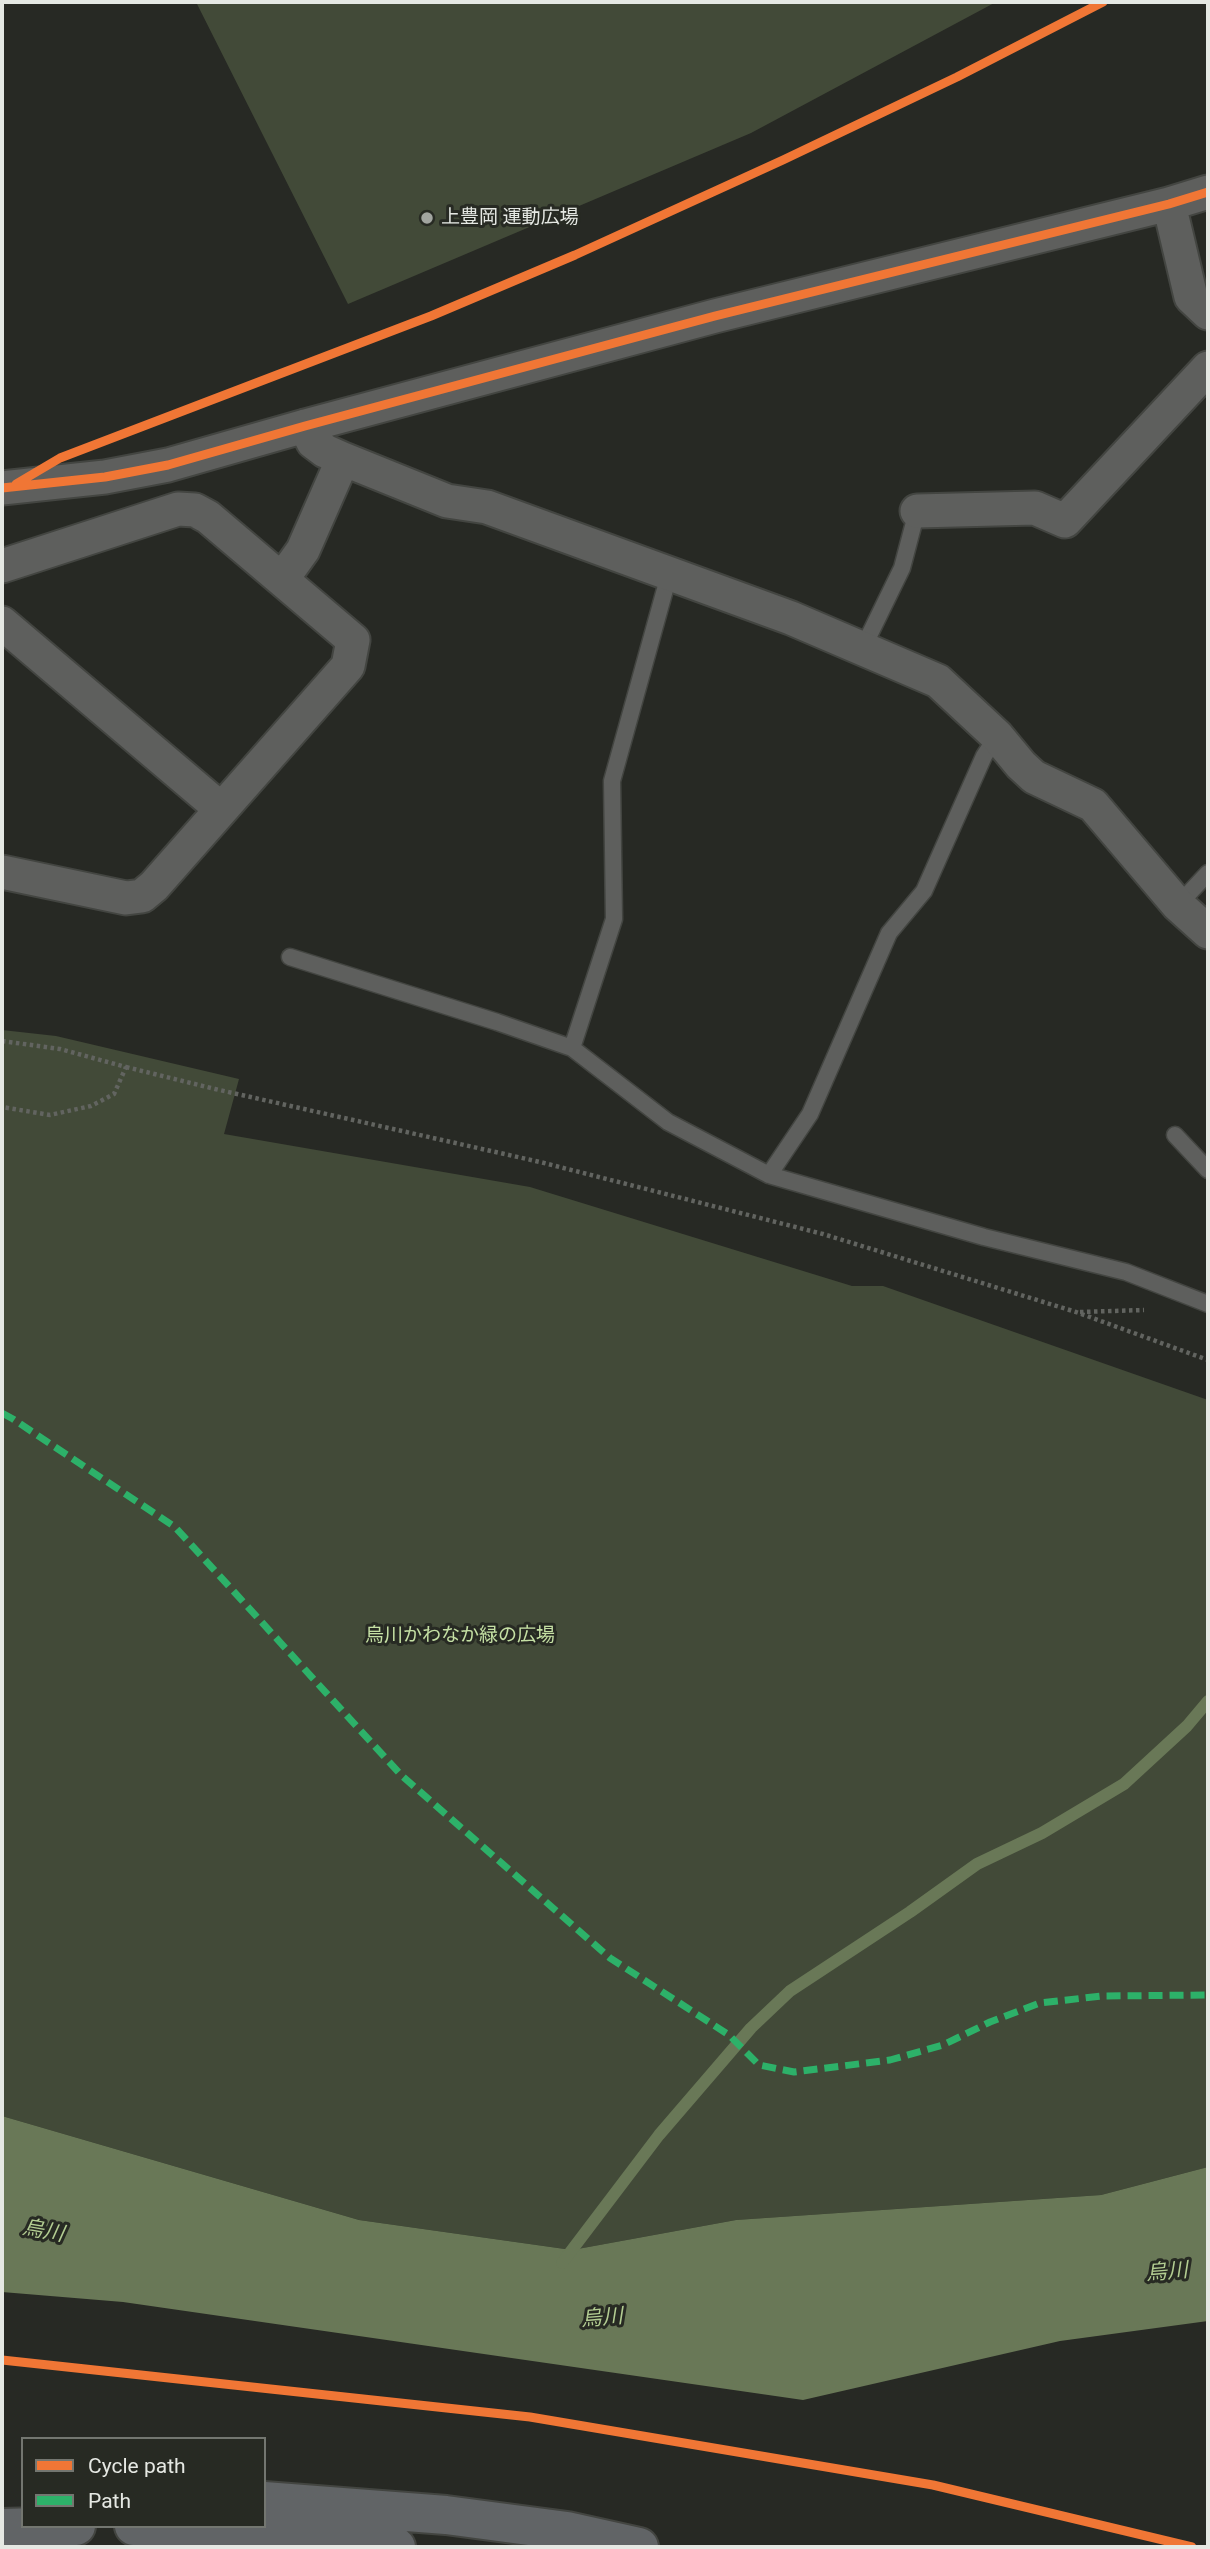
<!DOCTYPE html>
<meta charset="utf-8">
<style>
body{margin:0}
#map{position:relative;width:1210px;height:2549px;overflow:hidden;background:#272924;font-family:Roboto,sans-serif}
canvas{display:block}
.frame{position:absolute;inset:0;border:4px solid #e5e8e3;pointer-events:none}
.legend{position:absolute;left:21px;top:2437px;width:245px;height:91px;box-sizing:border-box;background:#272a23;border:2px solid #737670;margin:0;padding:9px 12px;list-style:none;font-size:21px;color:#e5e8e3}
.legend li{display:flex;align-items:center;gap:14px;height:35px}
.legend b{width:35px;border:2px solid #737670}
</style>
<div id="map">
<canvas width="1210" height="2549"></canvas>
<div class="frame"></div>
<ul class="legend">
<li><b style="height:9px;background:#f07635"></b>Cycle path</li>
<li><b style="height:9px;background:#2db169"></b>Path</li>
</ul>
</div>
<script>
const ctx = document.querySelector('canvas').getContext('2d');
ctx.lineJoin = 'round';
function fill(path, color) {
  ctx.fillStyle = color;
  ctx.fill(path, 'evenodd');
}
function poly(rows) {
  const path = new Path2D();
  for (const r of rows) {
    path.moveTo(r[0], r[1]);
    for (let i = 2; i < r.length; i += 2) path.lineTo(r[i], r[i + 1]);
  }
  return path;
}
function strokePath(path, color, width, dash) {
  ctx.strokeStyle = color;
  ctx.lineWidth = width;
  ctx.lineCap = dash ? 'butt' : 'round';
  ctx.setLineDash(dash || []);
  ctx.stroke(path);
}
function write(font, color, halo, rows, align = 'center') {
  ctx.font = font + ' Roboto,"Noto Sans JP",sans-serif';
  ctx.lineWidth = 6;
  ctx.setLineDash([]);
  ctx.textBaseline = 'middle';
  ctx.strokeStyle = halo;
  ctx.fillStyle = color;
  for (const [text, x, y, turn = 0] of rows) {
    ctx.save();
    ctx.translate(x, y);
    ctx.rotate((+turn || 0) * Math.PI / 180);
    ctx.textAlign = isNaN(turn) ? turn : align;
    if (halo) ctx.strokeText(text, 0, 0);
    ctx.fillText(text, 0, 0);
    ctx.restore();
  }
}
fill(poly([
 [196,2,996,2,751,133,348,304],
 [2,1030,56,1036,239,1079,224,1134,530,1187,852,1286,883,1286,1208,1400,1208,2167,1101,2195,736,2220,572,2250,359,2220,2,2116]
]), '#424a38');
fill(poly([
 [2,2116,359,2220,572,2250,736,2220,1101,2195,1208,2167,1208,2321,1060,2341,803,2400,123,2302,2,2292]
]), '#697857');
strokePath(poly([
 [562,2263,659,2135,751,2028,790,1991,910,1912,977,1864,1042,1833,1124,1784,1187,1726,1208,1701]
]), '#697857', 12);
const lane = poly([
 [863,648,902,568,917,511],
 [1178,905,1208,873],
 [290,957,497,1022,572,1048,668,1122,769,1175,984,1237,1126,1272,1208,1304],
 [572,1048,614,919,612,781,669,575],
 [1175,1135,1208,1170],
 [769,1175,810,1114,889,933,924,891,984,756,997,736]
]);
const street = poly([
 [1169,204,1191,297,1208,313],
 [305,426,313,442,325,451,343,459,447,501,487,507,791,618,938,681,997,736,1021,765,1034,777,1093,805,1178,905,1208,932],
 [2,488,105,477,168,465,305,426,715,316,1169,204,1208,192],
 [917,511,1035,508,1065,521,1208,368],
 [2,566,178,509,195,510,208,517,353,640,348,666,154,886,142,896,126,898,2,872],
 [283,578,303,550,343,459],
 [2,623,221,809]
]);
const highway = poly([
 [264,2501,446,2515,567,2531,639,2547],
 [134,2526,230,2531,396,2547],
 [2,2528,76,2526]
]);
strokePath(lane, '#434541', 19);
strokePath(street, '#434541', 37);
strokePath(highway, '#434541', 42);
strokePath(poly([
 [2,1041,60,1049,126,1067,114,1094,91,1106,50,1115,2,1107],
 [126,1067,215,1089,540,1162,823,1234,1076,1312,1208,1360],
 [1080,1312,1144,1310]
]), '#626460', 4.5, [3.5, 3.5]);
strokePath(lane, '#5e5f5d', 16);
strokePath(street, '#5e5f5d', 33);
strokePath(highway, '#616466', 38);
strokePath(poly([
 [2,1413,13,1419,175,1527,401,1775,610,1958,729,2035,759,2065,794,2072,890,2060,943,2045,990,2022,1040,2003,1102,1996,1208,1995]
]), '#2db169', 7, [14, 7]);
strokePath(poly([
 [16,484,60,458,431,316,575,255,783,160,957,77,1103,2],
 [2,488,105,477,168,465,305,426,715,316,1169,204,1208,192],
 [2,2360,530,2417,933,2485,1192,2547]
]), '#f07635', 9);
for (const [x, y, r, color] of [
 [427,218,7,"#a2a5a0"]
]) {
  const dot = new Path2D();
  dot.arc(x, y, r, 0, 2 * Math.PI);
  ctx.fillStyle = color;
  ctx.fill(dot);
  strokePath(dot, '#272a23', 2.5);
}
write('19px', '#e5e8e3', '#272a23', [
 ["上豊岡 運動広場",441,218]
], 'left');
write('19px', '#c5e0a4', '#272a23', [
 ["烏川かわなか緑の広場",460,1636]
]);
write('italic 21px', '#b3cd92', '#272a23', [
 ["烏川",43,2232,10],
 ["烏川",1167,2273,-5],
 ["烏川",602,2319,-5]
]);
</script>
